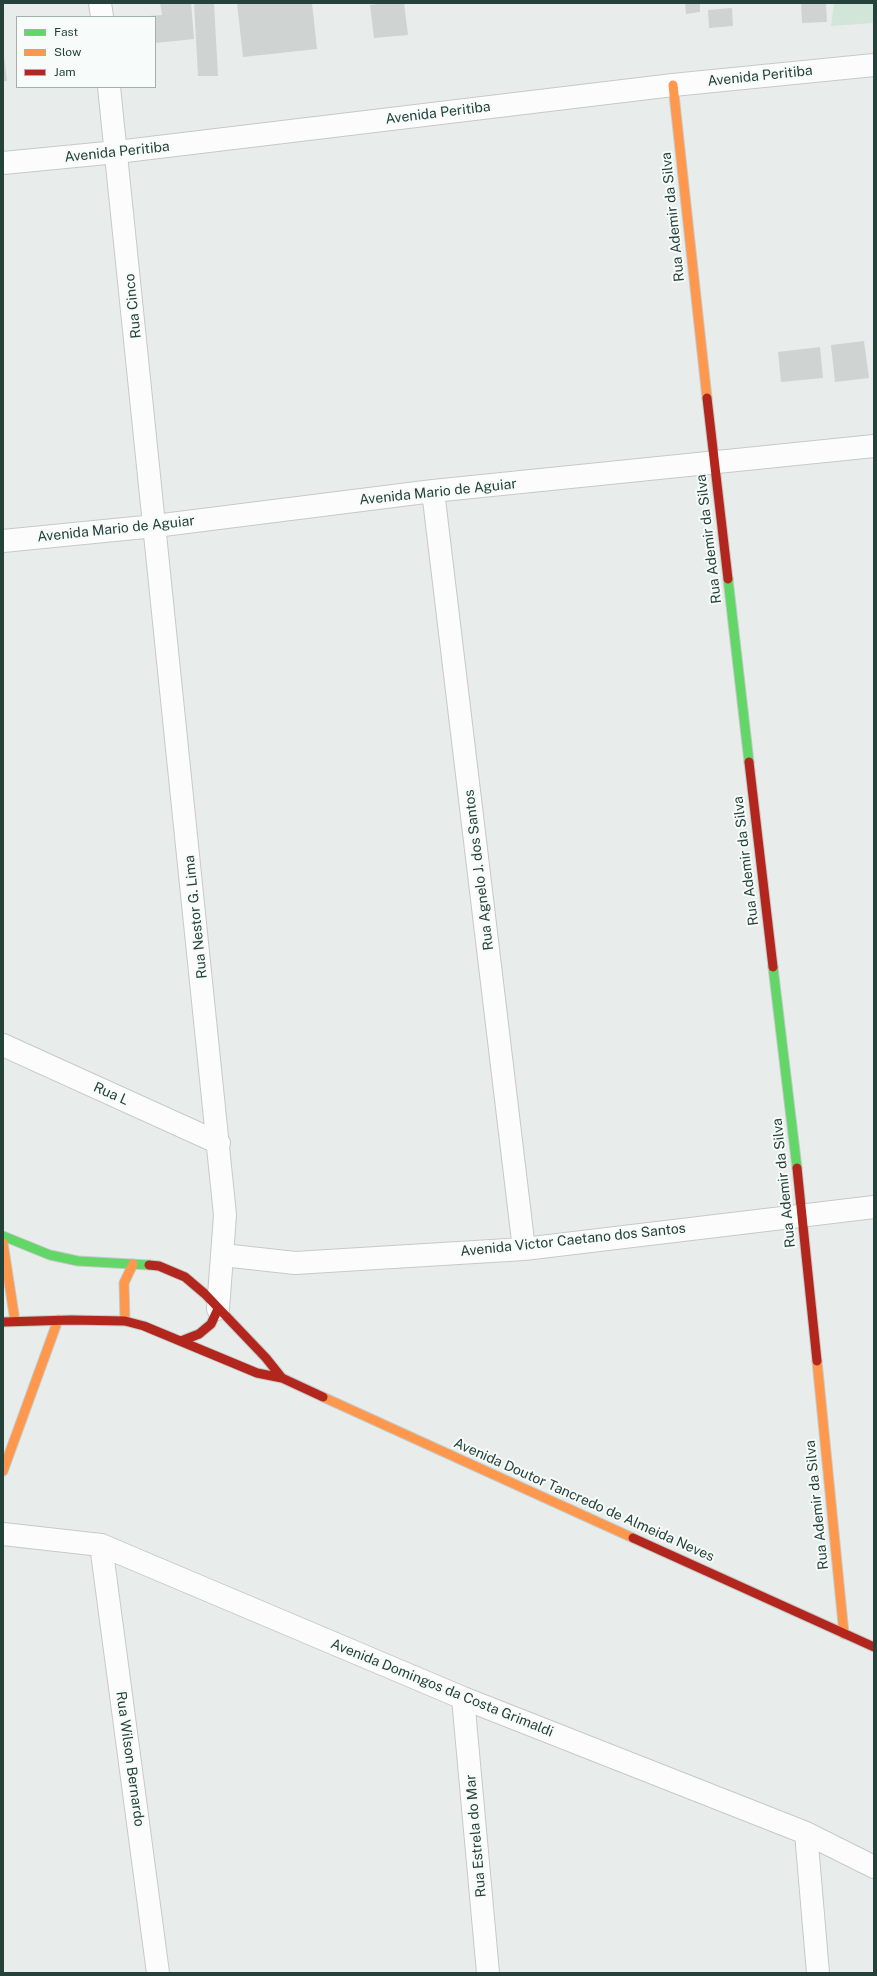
<!DOCTYPE html>
<style>
body{margin:0}
#map{position:relative;width:877px;height:1976px;overflow:hidden;background:#e8edeb;font-family:"Public Sans",sans-serif}
canvas{display:block}
.frame{position:absolute;inset:0;border:4px solid #24423a;pointer-events:none}
.legend{position:absolute;left:16px;top:16px;width:140px;height:72px;box-sizing:border-box;background:#f7fbf9;border:1px solid #a3b1ad;margin:0;padding:5px 7px;list-style:none;font-size:12px;color:#24423a}
.legend li{display:flex;align-items:center;gap:8px;height:20px}
.legend b{width:20px;border:1px solid #a3b1ad}
</style>
<div id="map">
<canvas width="877" height="1976"></canvas>
<div class="frame"></div>
<ul class="legend">
<li><b style="height:5px;background:#63d668"></b>Fast</li>
<li><b style="height:5px;background:#ff974d"></b>Slow</li>
<li><b style="height:5px;background:#b3261e"></b>Jam</li>
</ul>
</div>
<script>
const ctx = document.querySelector('canvas').getContext('2d');
ctx.lineJoin = 'round';
function fill(path, color) {
  ctx.fillStyle = color;
  ctx.fill(path, 'evenodd');
}
function poly(rows) {
  const path = new Path2D();
  for (const r of rows) {
    path.moveTo(r[0], r[1]);
    for (let i = 2; i < r.length; i += 2) path.lineTo(r[i], r[i + 1]);
  }
  return path;
}
function strokePath(path, color, width, dash) {
  ctx.strokeStyle = color;
  ctx.lineWidth = width;
  ctx.lineCap = dash ? 'butt' : 'round';
  ctx.setLineDash(dash || []);
  ctx.stroke(path);
}
function write(font, color, halo, rows, align = 'center') {
  ctx.font = font + ' "Public Sans",sans-serif';
  ctx.lineWidth = 4;
  ctx.setLineDash([]);
  ctx.textBaseline = 'middle';
  ctx.strokeStyle = halo;
  ctx.fillStyle = color;
  for (const [text, x, y, turn = 0] of rows) {
    ctx.save();
    ctx.translate(x, y);
    ctx.rotate((+turn || 0) * Math.PI / 180);
    ctx.textAlign = isNaN(turn) ? turn : align;
    if (halo) ctx.strokeText(text, 0, 0);
    ctx.fillText(text, 0, 0);
    ctx.restore();
  }
}
fill(poly([
 [834,3,874,3,874,23,831,26]
]), '#d1e6d8');
fill(poly([
 [160,3,191,3,194,39,155,43,155,17,148,16,162,15],
 [194,3,214,3,218,76,198,76],
 [237,3,312,3,317,49,243,57],
 [384,3,404,3,408,35,374,38,370,5],
 [685,3,700,3,700,12,686,14],
 [801,3,826,3,827,22,802,23],
 [732,8,733,26,709,28,708,10],
 [3,47,7,81,3,81],
 [864,341,869,378,835,382,831,345],
 [820,347,823,378,781,382,778,352]
]), '#cfd4d2');
const street = poly([
 [100,3,102,17],
 [109,87,225,1215,218,1309],
 [3,163,117,152,673,85,874,65],
 [433,491,524,1249],
 [3,541,155,526,433,491,874,446],
 [3,1045,219,1143],
 [223,1255,295,1263,524,1249,874,1207],
 [3,1534,101,1545,463,1698,806,1833,874,1867],
 [101,1545,158,1973],
 [463,1698,488,1973],
 [806,1833,818,1973]
]);
const fast = poly([
 [728,579,749,762],
 [773,967,797,1168],
 [3,1236,50,1255,78,1261,149,1265]
]);
const slow = poly([
 [673,85,707,398],
 [3,1243,15,1321],
 [125,1321,124,1283,133,1264],
 [817,1361,844,1634],
 [323,1397,633,1538],
 [3,1471,58,1320]
]);
const jam = poly([
 [707,398,728,579],
 [749,762,773,967],
 [797,1168,817,1361],
 [149,1265,159,1266,185,1277,205,1294,266,1358,282,1378],
 [3,1322,71,1320,125,1321,144,1326,257,1373,282,1378,323,1397],
 [181,1341,199,1334,211,1324,218,1309],
 [633,1538,874,1647]
]);
strokePath(street, '#c5cac8', 24);
strokePath(fast, '#c3cbc8', 11);
strokePath(slow, '#c3cbc8', 11);
strokePath(jam, '#c3cbc8', 11);
strokePath(street, '#fcfcfc', 22);
strokePath(fast, '#63d668', 9);
strokePath(slow, '#ff974d', 9);
strokePath(jam, '#b3261e', 9);
write('14px', '#24423a', '#f7fbf9', [
 ["Avenida Peritiba",760,76,-6],
 ["Avenida Peritiba",438,113,-7],
 ["Avenida Peritiba",117,152,-6],
 ["Rua Ademir da Silva",673,217,-96],
 ["Rua Cinco",133,306,-96],
 ["Avenida Mario de Aguiar",438,492,-6],
 ["Avenida Mario de Aguiar",116,529,-6],
 ["Rua Ademir da Silva",709,539,-97],
 ["Rua Ademir da Silva",746,861,-97],
 ["Rua Agnelo J. dos Santos",479,870,-97],
 ["Rua Nestor G. Lima",196,917,-96],
 ["Rua L",111,1094,24],
 ["Rua Ademir da Silva",784,1183,-96],
 ["Avenida Victor Caetano dos Santos",573,1240,-6],
 ["Avenida Doutor Tancredo de Almeida Neves",584,1500,24],
 ["Rua Ademir da Silva",817,1505,-96],
 ["Avenida Domingos da Costa Grimaldi",442,1688,22],
 ["Rua Wilson Bernardo",130,1759,82],
 ["Rua Estrela do Mar",476,1836,-95]
]);
</script>
